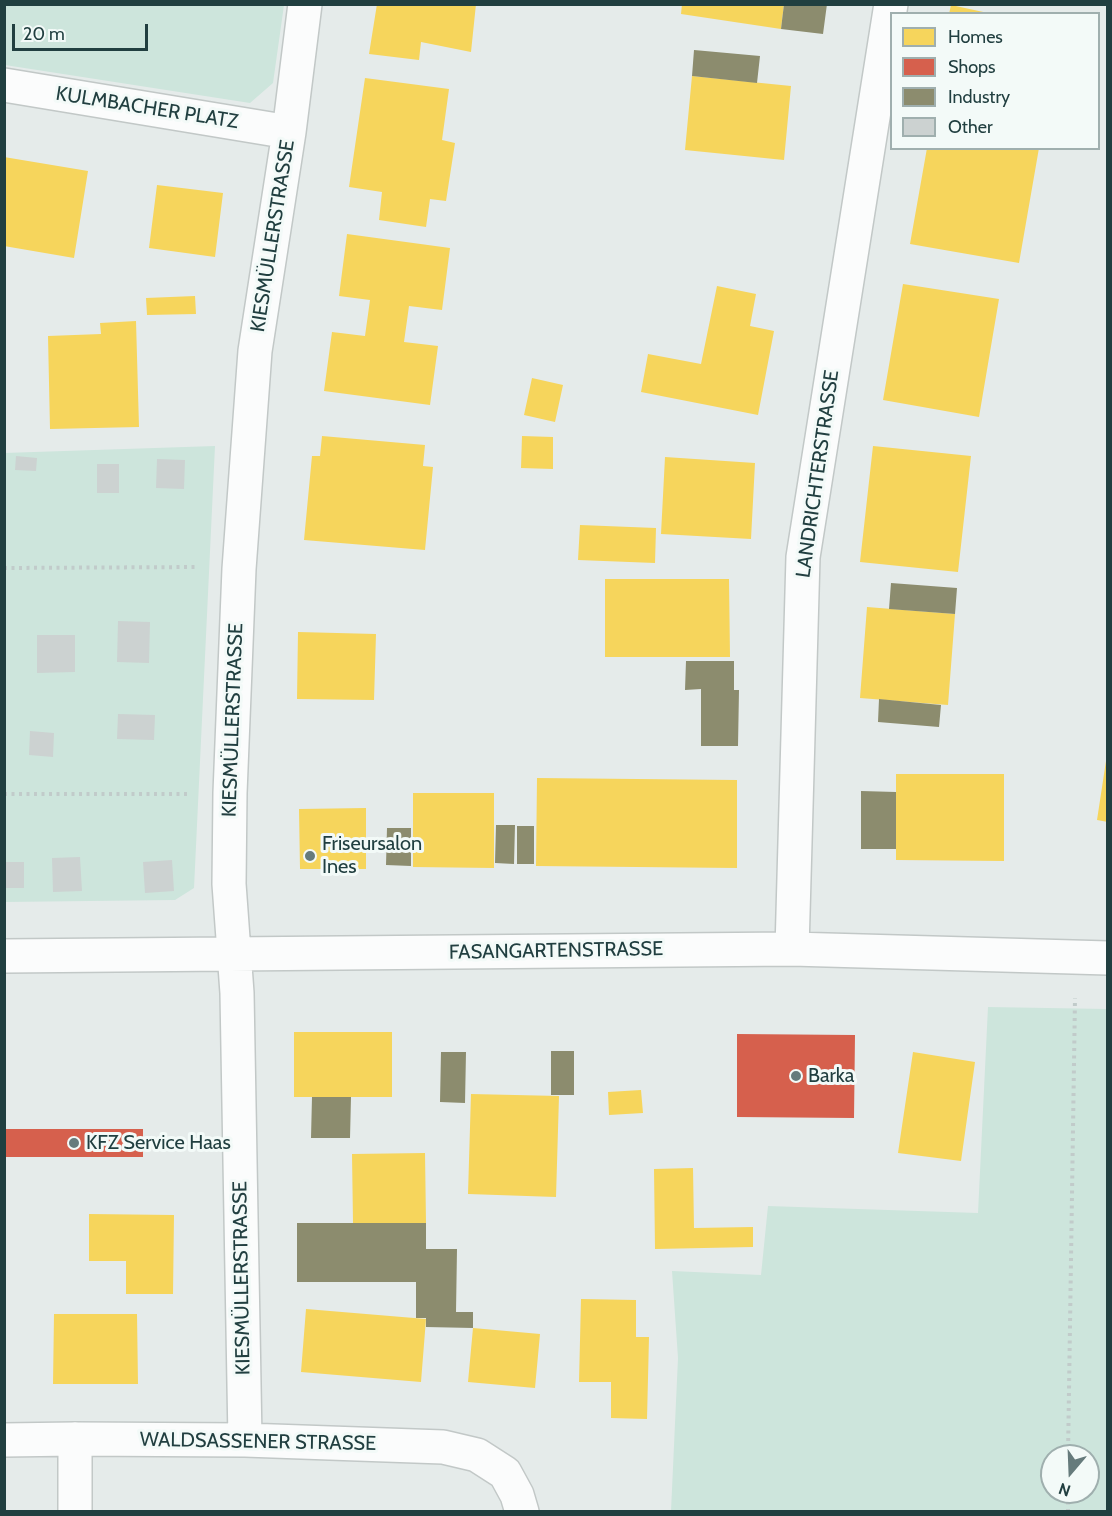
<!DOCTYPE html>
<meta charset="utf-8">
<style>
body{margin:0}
#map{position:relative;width:1112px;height:1516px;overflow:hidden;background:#e5ebea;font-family:Cabin,sans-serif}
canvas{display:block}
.frame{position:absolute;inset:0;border:6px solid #213f40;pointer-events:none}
.legend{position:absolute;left:890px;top:12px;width:210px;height:138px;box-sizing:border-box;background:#f3faf8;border:2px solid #9fafae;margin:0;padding:8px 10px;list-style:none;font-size:18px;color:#213f40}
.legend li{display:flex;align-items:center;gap:12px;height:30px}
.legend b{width:30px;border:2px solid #9fafae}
.north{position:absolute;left:1040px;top:1444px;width:60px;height:60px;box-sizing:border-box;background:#f3faf8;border:2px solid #9fafae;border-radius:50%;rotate:199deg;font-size:16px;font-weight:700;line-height:24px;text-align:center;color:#213f40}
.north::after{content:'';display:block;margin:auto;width:21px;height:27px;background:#667b7c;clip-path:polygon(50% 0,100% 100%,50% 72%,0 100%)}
.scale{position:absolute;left:12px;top:24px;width:136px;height:27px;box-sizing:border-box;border:3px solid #213f40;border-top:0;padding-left:8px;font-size:18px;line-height:21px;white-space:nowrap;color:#213f40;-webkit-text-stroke:4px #f3faf8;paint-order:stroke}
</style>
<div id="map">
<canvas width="1112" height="1516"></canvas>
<div class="frame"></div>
<ul class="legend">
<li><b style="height:16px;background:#f6d55c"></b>Homes</li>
<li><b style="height:16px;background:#d6604d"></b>Shops</li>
<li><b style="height:16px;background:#8c8c6e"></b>Industry</li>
<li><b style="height:16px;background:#ccd2d1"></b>Other</li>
</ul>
<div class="north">N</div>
<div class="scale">20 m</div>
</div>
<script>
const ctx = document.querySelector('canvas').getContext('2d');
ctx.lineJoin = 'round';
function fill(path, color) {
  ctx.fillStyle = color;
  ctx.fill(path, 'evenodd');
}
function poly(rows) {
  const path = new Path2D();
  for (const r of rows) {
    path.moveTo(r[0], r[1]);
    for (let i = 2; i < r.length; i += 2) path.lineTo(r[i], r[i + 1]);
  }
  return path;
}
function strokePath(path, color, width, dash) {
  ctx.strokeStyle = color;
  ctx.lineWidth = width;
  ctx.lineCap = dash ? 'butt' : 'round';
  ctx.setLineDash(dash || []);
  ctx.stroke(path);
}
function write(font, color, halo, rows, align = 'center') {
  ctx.font = font + ' Cabin,sans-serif';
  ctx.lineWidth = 6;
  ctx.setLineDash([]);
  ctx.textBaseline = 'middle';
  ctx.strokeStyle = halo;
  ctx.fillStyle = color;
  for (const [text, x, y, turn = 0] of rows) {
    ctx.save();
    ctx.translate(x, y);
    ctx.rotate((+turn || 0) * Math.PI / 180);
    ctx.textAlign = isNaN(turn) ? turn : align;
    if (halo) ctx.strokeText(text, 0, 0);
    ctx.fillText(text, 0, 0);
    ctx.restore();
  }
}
fill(poly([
 [4,5,284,5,273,83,250,103,5,65],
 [215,446,194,888,175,900,5,902,4,453],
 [988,1007,1107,1009,1107,1511,671,1511,678,1358,672,1271,761,1275,768,1206,978,1213],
 [1052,1456,1088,1456,1088,1492,1052,1492]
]), '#cde5dc');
fill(poly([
 [377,4,476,4,471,52,421,42,419,60,369,54],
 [682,4,784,4,781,29,681,14],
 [951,5,988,13,988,14,949,14],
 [692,76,791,86,784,160,685,150],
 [365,78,449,89,442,140,455,143,446,201,430,199,426,227,379,220,382,192,349,187],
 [927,148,1039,148,1019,263,910,244],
 [4,157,88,171,74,258,4,246],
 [157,185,223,193,215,257,149,248],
 [347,234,450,248,442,310,409,306,404,342,438,346,430,405,324,391,332,332,365,336,370,300,339,296],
 [903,284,999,299,979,417,883,400],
 [717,286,756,294,750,326,774,331,758,415,641,392,648,354,701,364],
 [195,296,196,314,147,315,146,298],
 [136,321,139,427,50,429,48,336,101,334,100,323],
 [532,378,563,385,555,422,524,415],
 [322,436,425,445,423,466,433,467,425,550,304,540,312,456,320,456],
 [522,436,553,437,553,469,521,468],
 [873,446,971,456,958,572,860,562],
 [665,457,755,463,751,539,661,534],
 [580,525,656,528,655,563,578,560],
 [605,579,729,579,730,657,605,657],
 [867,607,955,614,948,705,860,698],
 [298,632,376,634,374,700,297,699],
 [1106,761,1108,761,1108,822,1097,820],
 [896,774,1004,774,1004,861,896,860],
 [537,778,737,780,737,868,536,866],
 [413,793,494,793,494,868,413,867],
 [366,808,366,869,300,869,299,809],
 [294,1032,392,1032,392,1097,294,1097],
 [913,1052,975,1062,961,1161,898,1153],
 [641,1090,643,1113,609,1115,608,1092],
 [471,1094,559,1096,556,1197,468,1194],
 [425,1153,426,1223,353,1223,352,1154],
 [693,1168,694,1228,753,1227,753,1247,655,1249,654,1169],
 [89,1214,174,1215,173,1294,126,1294,126,1261,89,1261],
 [581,1299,636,1300,636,1337,649,1337,647,1419,611,1418,611,1382,579,1382],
 [306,1309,426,1319,421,1382,301,1372],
 [54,1314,137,1314,138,1384,53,1384],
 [473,1328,540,1334,535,1388,468,1382]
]), '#f6d55c');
fill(poly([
 [737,1034,855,1035,854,1118,737,1117],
 [4,1129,143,1129,143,1157,4,1157]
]), '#d6604d');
fill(poly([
 [784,4,827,4,823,34,781,29],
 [694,50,760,56,757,83,692,76],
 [891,583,957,588,955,614,889,609],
 [686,661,734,661,734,690,739,690,738,746,701,746,701,689,685,690],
 [879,699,941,705,939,727,878,722],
 [861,791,896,792,896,849,861,849],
 [496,825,515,825,514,864,495,863],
 [517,826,534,826,534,864,517,864],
 [387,828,411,828,411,866,386,865],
 [551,1051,574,1051,574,1095,551,1095],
 [441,1052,466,1052,465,1103,440,1102],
 [312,1097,351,1097,350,1138,311,1138],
 [297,1223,426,1223,426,1249,457,1249,456,1312,473,1312,473,1328,426,1327,426,1318,416,1318,416,1282,297,1282]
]), '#8c8c6e');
fill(poly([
 [16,456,37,458,36,471,15,470],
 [157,459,185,460,184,489,156,488],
 [97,464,119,464,119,493,97,493],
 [118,621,150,622,149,663,117,662],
 [37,635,75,635,75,672,37,673],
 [118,714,155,715,154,740,117,739],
 [30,731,54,733,53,757,29,755],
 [80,857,82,891,53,892,52,858],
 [172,860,174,891,145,893,143,862],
 [4,862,24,862,24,888,4,888]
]), '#ccd2d1');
const minor = poly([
 [4,85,289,132],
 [792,949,803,557,891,4],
 [4,956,792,949,1108,958],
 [4,1440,75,1439,245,1440,443,1447,477,1455,505,1473,517,1495,522,1512],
 [245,1440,237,993,229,884,230,793,239,569,255,351,289,132,305,4],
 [75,1512,75,1439]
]);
strokePath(minor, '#c2c8c7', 36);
strokePath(poly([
 [4,568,199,567],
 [4,794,190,794],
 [1068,1456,1075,998],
 [1068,1512,1068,1492]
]), '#c1cbca', 4, [3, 4.5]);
strokePath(minor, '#fbfcfc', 33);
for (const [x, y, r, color] of [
 [310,856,6,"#667b7c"],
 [796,1076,6,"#667b7c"],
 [74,1143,6,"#667b7c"]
]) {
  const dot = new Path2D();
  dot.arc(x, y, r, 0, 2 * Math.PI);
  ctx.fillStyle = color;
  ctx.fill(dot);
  strokePath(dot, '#f3faf8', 2);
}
write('20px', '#213f40', '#f3faf8', [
 ["KULMBACHER PLATZ",147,108,9],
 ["KIESMÜLLERSTRASSE",273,236,-81],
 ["LANDRICHTERSTRASSE",818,474,-82],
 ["KIESMÜLLERSTRASSE",233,720,-88],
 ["FASANGARTENSTRASSE",556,951,-1],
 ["KIESMÜLLERSTRASSE",242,1278,-91],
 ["WALDSASSENER STRASSE",258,1442,1]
]);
write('20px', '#213f40', '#f3faf8', [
 ["Friseursalon",322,844],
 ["Ines",322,867],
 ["Barka",808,1076],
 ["KFZ Service Haas",86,1143]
], 'left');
</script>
